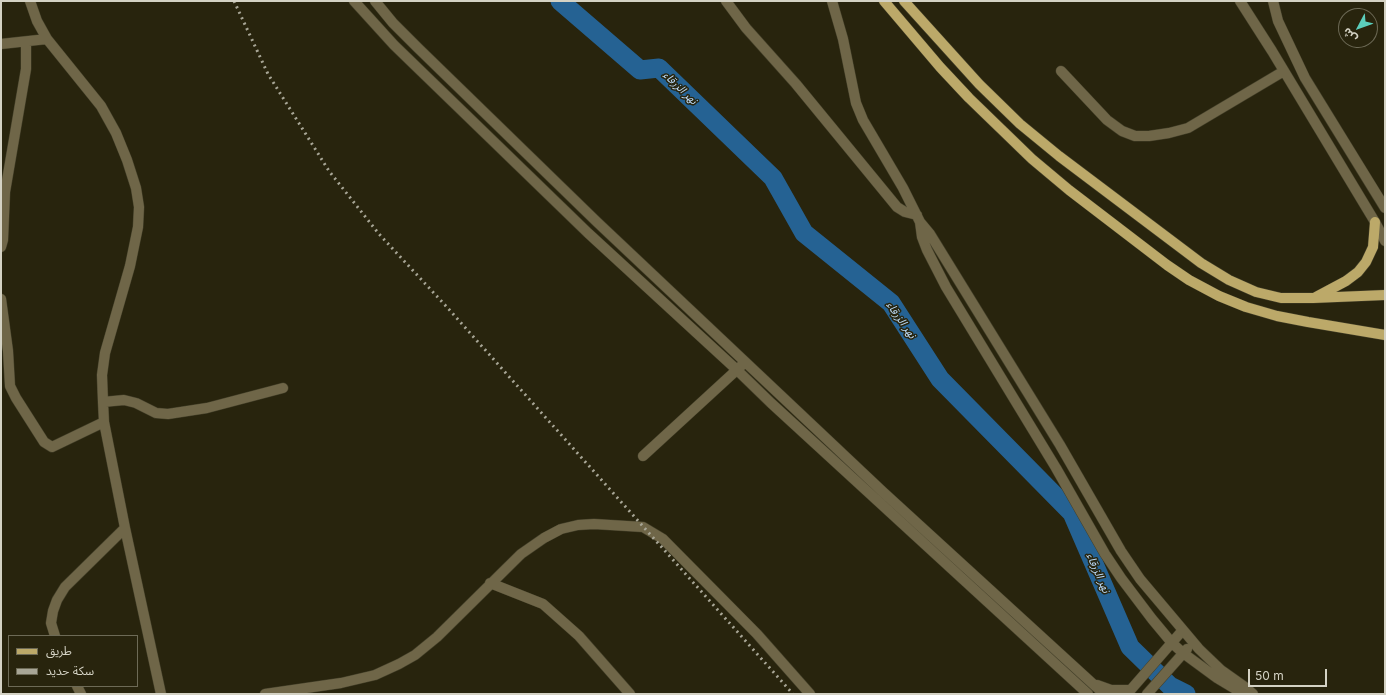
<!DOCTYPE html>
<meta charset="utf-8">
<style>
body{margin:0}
#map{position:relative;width:1386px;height:695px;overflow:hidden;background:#28240d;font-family:Inter,"Noto Sans Arabic",sans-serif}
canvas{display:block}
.frame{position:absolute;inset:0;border:2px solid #d4d2c4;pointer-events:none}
.legend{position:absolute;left:8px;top:635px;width:130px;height:52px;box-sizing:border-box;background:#28240d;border:1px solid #6d6a56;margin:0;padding:5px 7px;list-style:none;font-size:12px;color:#d4d2c4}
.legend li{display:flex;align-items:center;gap:8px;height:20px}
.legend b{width:20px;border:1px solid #6d6a56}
.north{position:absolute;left:1338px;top:8px;width:40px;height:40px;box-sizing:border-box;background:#28240d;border:1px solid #6d6a56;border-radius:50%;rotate:229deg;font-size:11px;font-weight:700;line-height:16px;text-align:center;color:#d4d2c4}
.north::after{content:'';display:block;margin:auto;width:14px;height:18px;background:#5bcebc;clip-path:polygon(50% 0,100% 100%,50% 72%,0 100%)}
.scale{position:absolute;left:1248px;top:669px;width:79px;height:18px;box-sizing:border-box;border:2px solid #d4d2c4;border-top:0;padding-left:5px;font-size:12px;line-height:14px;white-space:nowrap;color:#d4d2c4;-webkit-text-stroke:3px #28240d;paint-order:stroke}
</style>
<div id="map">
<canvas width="1386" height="695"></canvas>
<div class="frame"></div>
<ul class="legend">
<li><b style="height:5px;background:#bca969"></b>طريق</li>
<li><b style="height:5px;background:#a8a696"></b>سكة حديد</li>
</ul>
<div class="north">ش</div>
<div class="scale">50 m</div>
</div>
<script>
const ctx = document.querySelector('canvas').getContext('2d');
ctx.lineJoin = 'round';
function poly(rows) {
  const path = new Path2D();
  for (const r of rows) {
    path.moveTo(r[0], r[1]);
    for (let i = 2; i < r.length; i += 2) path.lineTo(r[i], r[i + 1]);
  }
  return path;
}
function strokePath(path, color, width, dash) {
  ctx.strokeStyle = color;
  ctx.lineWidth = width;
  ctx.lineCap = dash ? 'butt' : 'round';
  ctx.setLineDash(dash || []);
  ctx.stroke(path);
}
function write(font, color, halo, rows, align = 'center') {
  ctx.font = font + ' Inter,"Noto Sans Arabic",sans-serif';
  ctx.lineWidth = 3;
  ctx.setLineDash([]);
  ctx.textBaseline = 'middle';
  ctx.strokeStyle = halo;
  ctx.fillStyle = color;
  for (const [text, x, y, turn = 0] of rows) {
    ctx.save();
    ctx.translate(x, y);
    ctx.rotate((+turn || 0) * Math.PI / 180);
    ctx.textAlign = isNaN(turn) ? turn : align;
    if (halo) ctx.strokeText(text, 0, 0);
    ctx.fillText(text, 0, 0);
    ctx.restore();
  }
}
strokePath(poly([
 [560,1,640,70,659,68,773,178,804,233,891,303,940,379,1072,513,1130,647,1170,686,1186,694]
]), '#256293', 19);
const minor = poly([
 [30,1,37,21,47,39,101,106,116,133,127,160,136,188,139,207,138,227,130,266,105,353,102,375,103,402,104,422,125,528,161,694],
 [354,1,394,45,588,233,737,370,771,403,1088,694],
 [375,1,393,23,418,48,597,222,883,492,1104,694],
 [726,1,746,28,796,84,897,207,905,212,917,215],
 [832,1,843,39,856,103,863,120,903,188,920,222,930,234,1060,445,1121,551,1140,579,1199,649,1221,670,1245,687,1253,694],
 [1240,1,1272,51,1375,222,1385,241],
 [1273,1,1278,21,1305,78,1385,208],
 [1,44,47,39],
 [1061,71,1107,120,1122,131,1135,136,1149,136,1169,133,1188,128,1284,71],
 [920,222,922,237,927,250,946,287,1056,468,1105,554,1121,578,1152,619,1172,643,1183,653,1217,678,1237,690,1248,694],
 [1,247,3,240,5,192,26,69,26,42],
 [1,299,8,351,10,386,16,398,44,442,52,447,104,422],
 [103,402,124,400,136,403,156,413,168,414,207,408,283,388],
 [643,456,741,366],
 [490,583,543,604,579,636,630,694],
 [55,636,51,623,53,611,57,600,65,587,125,528],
 [1097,685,1111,690,1130,690],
 [77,686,81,694],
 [265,694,341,683,375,675,399,664,415,655,437,637,521,554,544,538,561,529,578,525,594,524,643,527,663,539,757,634,810,694],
 [1127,694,1182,631],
 [1147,694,1187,649]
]);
const major = poly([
 [884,1,940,67,969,98,1032,159,1069,190,1167,265,1189,280,1219,296,1246,307,1277,316,1308,322,1385,335],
 [904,1,979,84,1020,124,1059,156,1201,263,1229,280,1256,292,1281,298,1313,298,1385,295],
 [1316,297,1346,281,1358,272,1366,262,1373,247,1375,222]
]);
strokePath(minor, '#44402a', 11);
strokePath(major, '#44402a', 11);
strokePath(minor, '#6f6648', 10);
strokePath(major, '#bca969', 10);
strokePath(poly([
 [234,1,268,74,329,171,379,234,445,305,793,694]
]), '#a8a696', 3, [2, 4]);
write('italic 11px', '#bbdaf7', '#28240d', [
 ["نهر الزرقاء",680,88,44],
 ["نهر الزرقاء",901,320,55],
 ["نهر الزرقاء",1098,573,66]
]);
</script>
